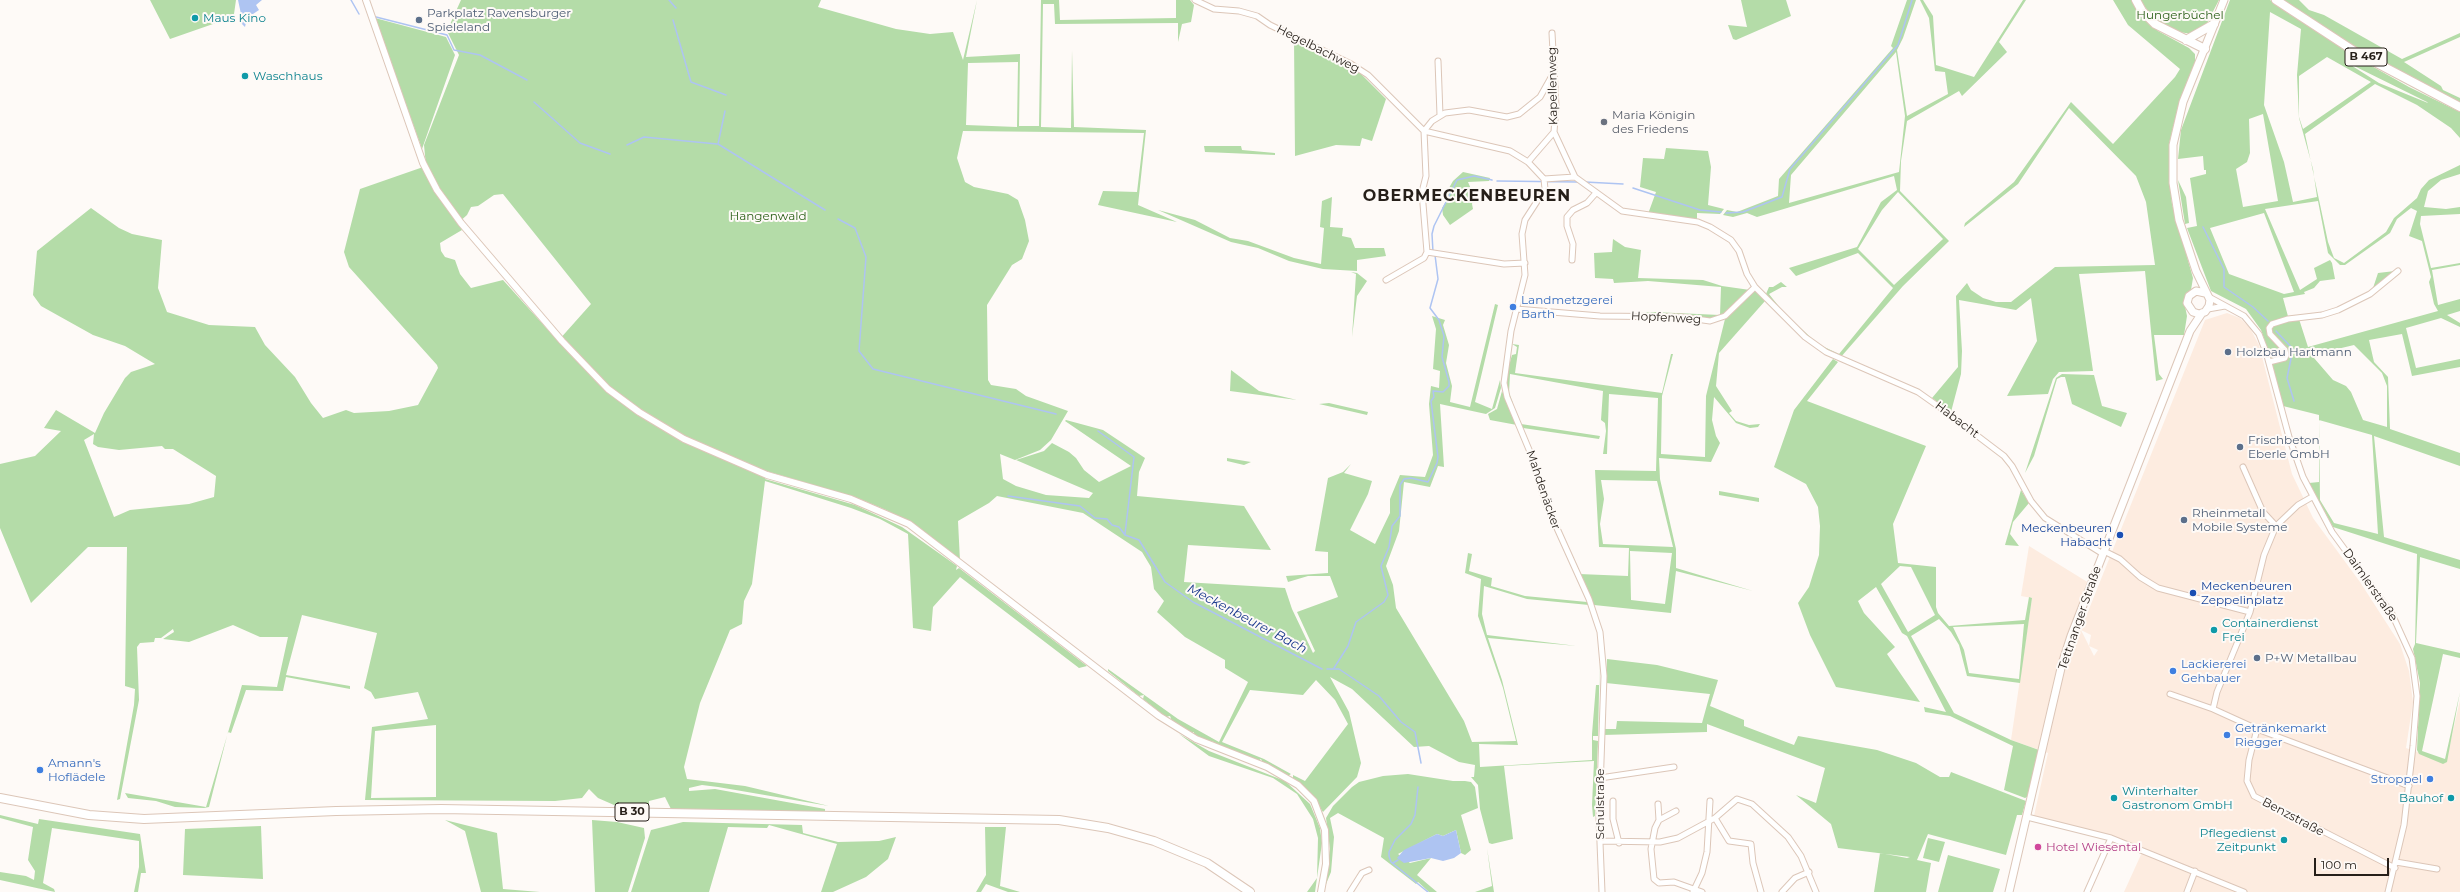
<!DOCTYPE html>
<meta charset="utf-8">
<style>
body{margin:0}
#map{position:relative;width:2460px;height:892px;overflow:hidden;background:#fefaf7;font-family:Montserrat,sans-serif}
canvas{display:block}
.scale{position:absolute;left:2314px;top:858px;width:75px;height:18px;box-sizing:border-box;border:2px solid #261f19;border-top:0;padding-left:5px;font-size:12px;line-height:14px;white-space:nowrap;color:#261f19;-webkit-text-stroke:3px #fefaf7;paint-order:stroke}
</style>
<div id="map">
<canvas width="2460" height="892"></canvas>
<div class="scale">100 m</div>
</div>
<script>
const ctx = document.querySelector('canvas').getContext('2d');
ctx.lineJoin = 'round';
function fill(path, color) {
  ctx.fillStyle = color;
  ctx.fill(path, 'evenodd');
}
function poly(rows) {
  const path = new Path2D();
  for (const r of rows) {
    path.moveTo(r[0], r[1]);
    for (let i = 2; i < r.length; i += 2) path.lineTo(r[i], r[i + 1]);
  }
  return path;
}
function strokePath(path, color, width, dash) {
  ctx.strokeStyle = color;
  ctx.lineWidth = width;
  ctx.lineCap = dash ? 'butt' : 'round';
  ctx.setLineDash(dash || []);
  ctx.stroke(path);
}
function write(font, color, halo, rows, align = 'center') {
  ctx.font = font + ' Montserrat,sans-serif';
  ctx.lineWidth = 4;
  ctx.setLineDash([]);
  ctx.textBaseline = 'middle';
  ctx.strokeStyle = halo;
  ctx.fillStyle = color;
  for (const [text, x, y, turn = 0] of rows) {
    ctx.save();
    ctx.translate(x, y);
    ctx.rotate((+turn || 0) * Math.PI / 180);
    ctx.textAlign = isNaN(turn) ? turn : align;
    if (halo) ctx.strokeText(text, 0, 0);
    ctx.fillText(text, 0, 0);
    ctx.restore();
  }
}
fill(poly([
 [2227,313,2240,318,2250,328,2259,345,2292,474,2313,518,2360,582,2400,644,2409,671,2413,702,2406,748,2446,762,2460,700,2460,892,2124,892,2144,848,2034,816,2048,753,2011,740,2032,598,2021,596,2029,546,2089,583,2072,629,2081,629,2205,320],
 [2081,630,2091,635,2089,646,2098,650,2094,656]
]), '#fdece0');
fill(poly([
 [150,0,236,0,234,14,213,24,170,39],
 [461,0,821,0,818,7,896,29,930,34,953,32,963,60,977,0,966,57,1020,54,1019,126,1039,126,1041,0,1059,0,1060,20,1176,18,1176,0,1190,0,1194,5,1191,22,1182,24,1178,42,1178,23,1055,24,1054,4,1043,4,1041,127,1071,128,1072,50,1074,127,1146,130,1138,205,1177,222,1098,205,1103,191,1137,192,1144,133,963,131,957,158,965,182,974,187,1008,194,1018,200,1025,220,1029,241,1022,259,1012,265,987,305,988,380,991,385,1016,389,1026,396,1068,411,1051,440,1040,450,1015,460,1000,454,1003,479,1016,486,1046,495,1089,498,1093,493,1016,460,1044,451,1052,443,1069,452,1076,458,1084,470,1099,482,1131,466,1065,421,1066,420,1103,430,1145,458,1139,472,1137,496,1244,506,1271,550,1188,545,1184,582,1285,588,1292,609,1313,653,1315,651,1297,612,1338,597,1330,576,1308,576,1288,582,1286,576,1328,573,1328,552,1315,551,1328,478,1343,472,1351,464,1344,473,1372,481,1368,494,1350,530,1375,544,1390,513,1390,499,1400,475,1425,477,1433,455,1429,404,1431,386,1439,388,1440,371,1433,369,1436,329,1432,316,1445,320,1443,325,1449,345,1446,363,1452,386,1450,402,1470,407,1495,304,1498,305,1475,402,1492,409,1500,380,1501,388,1495,408,1486,414,1440,404,1444,467,1438,466,1430,487,1404,482,1399,531,1386,566,1393,585,1396,608,1464,721,1472,742,1516,741,1503,688,1478,616,1481,579,1465,573,1468,553,1472,554,1469,571,1492,578,1491,586,1525,596,1587,602,1589,605,1527,599,1484,586,1482,614,1487,635,1577,646,1488,638,1502,680,1518,745,1479,744,1480,767,1592,760,1592,734,1596,685,1599,685,1600,650,1598,736,1593,736,1593,740,1598,741,1595,816,1593,817,1592,805,1594,761,1504,766,1513,839,1492,844,1489,843,1480,809,1478,785,1471,777,1474,777,1475,765,1459,762,1429,746,1414,747,1352,689,1330,677,1349,712,1361,763,1357,777,1323,812,1314,799,1293,779,1293,775,1305,781,1348,724,1335,700,1316,680,1303,695,1250,690,1222,742,1264,759,1291,774,1288,776,1263,763,1261,759,1258,761,1238,754,1236,751,1234,753,1214,746,1213,741,1210,744,1194,735,1194,732,1190,733,1172,721,1170,716,1166,717,1143,699,1144,695,1139,696,1108,671,1108,669,1178,719,1219,742,1248,682,1225,668,1225,660,1185,637,1157,612,1164,601,1154,589,1151,567,1142,552,1083,513,997,496,989,503,958,521,960,561,907,521,886,510,855,497,766,471,765,479,855,505,902,527,957,566,956,570,959,568,1087,666,1079,668,960,577,933,607,931,631,913,628,908,534,880,519,851,508,765,481,752,584,744,601,742,624,730,630,700,703,684,767,687,779,745,786,829,806,718,787,702,785,689,788,689,791,715,789,825,809,825,812,671,809,665,797,649,801,649,804,645,808,614,805,598,798,589,789,582,798,555,801,365,800,372,727,428,719,418,692,375,699,371,692,364,688,377,633,302,615,286,675,350,686,350,689,286,677,283,691,246,690,231,733,228,732,209,807,204,808,175,807,156,801,128,798,125,793,206,807,242,685,277,687,288,637,260,637,233,625,189,642,163,639,174,632,173,629,161,638,155,638,154,642,140,643,137,647,139,700,120,799,117,800,134,705,135,689,125,686,127,547,88,547,31,603,0,528,0,464,35,456,61,431,44,428,56,410,95,433,104,413,125,378,131,372,155,364,125,346,93,335,41,306,33,295,37,251,91,208,119,228,132,234,162,240,158,288,167,312,209,325,255,327,265,345,295,377,311,403,323,418,346,410,354,413,389,411,418,405,438,368,437,365,349,267,344,252,360,189,426,166,424,145,459,55,447,31],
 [1018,62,1017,127,966,125,968,63],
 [503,194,591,304,558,341,503,280,471,288,460,274,455,260,445,257,441,251,440,243,462,230,458,223,467,215,471,207,478,206,494,195],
 [94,434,93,444,98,447,119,450,162,446,165,449,173,449,216,476,214,497,189,504,130,510,114,517,84,440],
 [436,725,436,797,371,798,375,731],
 [1741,0,1786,0,1791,16,1736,40,1733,39,1728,25,1747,27],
 [1907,0,1916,0,1903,38,1897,50,1907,116,1948,94,1945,72,1935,71,1929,18,1920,0,1923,0,1933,16,1936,65,1974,77,2023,0,2026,0,1999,42,2007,52,1962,96,1959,91,1907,121,1901,161,1900,191,1949,241,1903,286,1840,358,1815,343,1800,329,1766,294,1769,287,1773,287,1781,282,1787,287,1782,287,1769,294,1784,313,1818,344,1839,354,1893,288,1858,253,1796,276,1789,268,1857,247,1881,202,1897,190,1894,176,1757,217,1747,213,1733,217,1723,215,1727,210,1737,212,1778,196,1779,179,1893,48,1891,46],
 [1896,52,1905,116,1899,172,1789,203,1791,175],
 [1898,192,1943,239,1894,285,1858,249,1882,210],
 [2113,0,2133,0,2146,21,2158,31,2189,48,2195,54,2195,62,2179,103,2169,144,2169,174,2172,204,2193,278,2191,290,2184,301,2187,316,2184,335,2154,335,2159,374,2163,379,2156,381,2145,271,2079,274,2093,371,2059,372,2053,379,2048,394,2007,396,2037,341,2031,298,2016,310,1959,300,1962,351,1961,374,1951,412,1932,398,1958,367,1956,296,1967,283,1971,290,1983,298,1996,302,2011,302,2055,267,2155,265,2146,202,2136,176,2069,108,2018,184,1964,227,1965,223,2014,182,2071,102,2113,144,2175,77,2180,69,2128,25],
 [2140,0,2219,0,2205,27,2192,34,2179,32,2166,27,2153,18],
 [2230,0,2270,0,2354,56,2409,87,2460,112,2460,138,2451,128,2417,105,2375,84,2305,134,2328,242,2334,258,2344,263,2386,232,2394,218,2417,198,2421,189,2429,180,2460,165,2460,174,2441,180,2428,191,2424,207,2446,209,2460,207,2460,214,2421,216,2420,224,2431,268,2460,263,2460,265,2432,270,2438,305,2460,299,2460,311,2447,315,2460,323,2460,327,2441,318,2406,328,2416,368,2460,359,2460,367,2412,376,2402,334,2369,340,2374,362,2388,377,2390,429,2460,453,2460,466,2374,436,2384,537,2460,560,2460,569,2420,557,2416,643,2460,653,2460,658,2443,654,2422,751,2445,759,2460,692,2447,762,2443,764,2419,754,2417,750,2420,683,2413,649,2415,644,2417,554,2333,527,2309,483,2319,482,2319,415,2283,406,2270,356,2261,330,2246,309,2211,291,2187,228,2197,226,2190,178,2206,174,2206,170,2204,170,2203,156,2178,159,2181,130],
 [2270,12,2301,29,2297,75,2299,118,2313,169,2317,197,2293,202,2284,162,2264,105],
 [2327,57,2371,82,2303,129,2299,117,2299,76],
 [2346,62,2427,102,2428,103,2379,83],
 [2263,114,2278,201,2243,207,2236,169,2247,162,2250,153,2249,119],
 [2318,201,2328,253,2340,265,2345,265,2390,233,2397,219,2411,208,2417,211,2409,236,2422,241,2431,277,2429,282,2434,304,2438,311,2308,347,2299,319,2289,320,2283,298,2305,294,2304,292,2314,288,2320,281,2335,279,2332,263,2330,260,2314,268,2317,279,2300,290,2265,209],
 [2264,213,2294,292,2284,294,2229,274,2210,228],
 [2354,345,2382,373,2387,386,2387,427,2363,420,2351,392,2346,386,2333,380,2314,358,2329,351],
 [2319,420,2372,435,2378,534,2334,523,2320,500],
 [2283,0,2299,0,2309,10,2324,15,2402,59,2460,33,2460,37,2404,62,2441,86,2443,90,2460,98,2460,103,2368,55],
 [375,18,446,37,455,55,422,149],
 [1294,39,1358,71,1386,99,1372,141,1362,138,1360,146,1336,145,1295,156],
 [1204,146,1241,146,1242,150,1275,153,1275,155,1205,152],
 [1666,148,1708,151,1711,167,1708,205,1724,209,1720,214,1697,213,1697,221,1648,214,1656,192,1640,187,1643,158,1664,159],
 [1463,172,1490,178,1489,181,1468,182,1474,196,1472,204,1473,209,1450,225,1443,215,1442,208,1449,197,1446,193,1453,181],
 [2178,180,2186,197,2189,223,2185,224],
 [1332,197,1330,227,1343,228,1342,236,1351,238,1355,248,1384,248,1386,256,1357,260,1357,271,1323,269,1289,261,1258,248,1231,242,1158,210,1195,220,1230,238,1248,241,1294,258,1321,264,1324,228,1320,227,1322,201],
 [1613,239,1625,247,1641,250,1638,278,1703,280,1722,286,1750,290,1724,315,1710,319,1615,315,1653,312,1720,315,1721,287,1648,281,1614,283,1613,279,1595,278,1594,253,1612,252],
 [2395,271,2372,291,2378,273],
 [1351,272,1357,273,1367,281,1357,296,1352,337,1356,274],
 [1755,291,1765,301,1719,353,1716,386,1732,411,1729,413,1736,421,1749,425,1760,424,1758,427,1750,428,1736,423,1714,397,1712,420,1716,436,1720,443,1711,462,1659,458,1660,479,1676,549,1676,568,1753,591,1676,571,1671,613,1594,605,1579,574,1628,576,1629,548,1599,547,1595,470,1656,471,1658,398,1609,394,1607,454,1603,454,1606,431,1605,423,1601,420,1603,391,1510,374,1509,393,1513,403,1507,394,1506,376,1512,355,1516,354,1517,347,1512,344,1519,345,1515,373,1662,393,1671,354,1673,354,1662,396,1661,454,1705,457,1706,396,1725,319],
 [1601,480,1657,481,1673,547,1603,544,1600,524,1604,499],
 [1630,551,1672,553,1665,604,1631,600],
 [1833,359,1838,362,1807,401,1926,446,1893,524,1898,563,1936,567,1936,607,1938,613,1949,626,2025,620,2029,597,2032,598,2020,683,1967,676,1959,645,1951,632,1939,619,1911,636,1954,713,2011,740,2039,750,2027,797,2025,798,2004,790,2013,746,1950,716,1925,712,1924,707,1946,712,1907,636,1902,633,1876,587,1858,601,1864,613,1895,647,1887,654,1920,702,1836,687,1810,635,1798,603,1809,587,1819,555,1820,526,1818,507,1806,484,1774,467,1794,410],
 [1900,566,1911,567,1935,615,1908,632,1881,584],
 [2024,624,2019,679,1969,673,1964,650,1953,627],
 [1231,370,1259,391,1297,400,1230,391],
 [2062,374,2094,375,2102,406,2127,413,2121,427,2072,404,2065,377,2061,377,2057,379,2034,456,2025,473,2056,378],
 [1502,391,1507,403,1517,425,1490,420,1488,414,1497,409],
 [1329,403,1368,412,1367,415,1319,404],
 [1512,405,1521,424,1600,436,1599,439,1523,428,1521,424],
 [1227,458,1251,462,1244,465,1227,461],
 [2021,490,2029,503,2013,522,2010,534,2019,546,2005,545],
 [1719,491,1759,498,1759,502,1719,495],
 [1607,659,1657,665,1718,680,1710,706,1744,720,1744,726,1794,745,1798,736,1877,750,1916,763,1940,777,1949,777,1951,772,2026,801,2022,815,2017,815,2006,855,1928,834,1917,860,1931,863,1926,892,1874,892,1880,853,1907,858,1910,857,1838,848,1831,824,1796,795,1816,803,1825,768,1707,724,1707,732,1603,735,1605,729,1616,729,1617,721,1702,723,1710,694,1606,683],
 [1179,734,1209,751,1285,781,1310,804,1320,828,1322,843,1315,892,1307,892,1317,878,1318,838,1313,819,1297,794,1273,778,1209,756],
 [1408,774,1453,781,1465,781,1471,782,1475,787,1478,808,1461,815,1471,850,1465,855,1461,853,1456,830,1443,836,1437,834,1398,854,1410,863,1431,858,1417,875,1437,892,1429,892,1418,882,1416,884,1381,857,1384,838,1338,813,1330,818,1334,837,1331,872,1324,889,1330,849,1326,818,1333,806,1352,787,1359,782,1383,776],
 [0,815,38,824,39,819,140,834,146,873,141,873,138,892,134,892,139,867,139,841,52,828,43,883,54,889,55,892,0,880,0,872,26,876,34,880,35,871,28,860,33,827,0,818],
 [445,820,497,833,503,889,540,892,481,892,465,831],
 [592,820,617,822,644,828,645,838,628,892,595,892],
 [683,822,802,825,803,833,838,842,879,841,896,837,888,859,866,877,833,892,821,892,837,844,769,825,767,828,728,827,709,892,631,892,651,830],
 [261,826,263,879,183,875,185,829],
 [985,827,1006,827,1000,886,1020,892,1008,892,986,884,981,892,976,892,986,875],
 [1928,838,1945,842,1939,862,1923,858],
 [1487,848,1494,892,1475,892,1492,886],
 [1948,855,2000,869,1993,892,1938,892]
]), '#b4dca8');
fill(poly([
 [238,0,262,0,256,5,259,10,247,18,245,27,239,21,241,14],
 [1456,830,1461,853,1454,858,1443,861,1431,858,1404,863,1397,858,1404,850,1437,834,1443,836]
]), '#aec4f2');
strokePath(poly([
 [351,0,359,14],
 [669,0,676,8],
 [376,17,447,35,454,50,480,55,527,80],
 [673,20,691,82,726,95],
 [534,102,580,143,610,154],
 [725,111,718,144,825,210],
 [627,145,644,137,717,144],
 [1497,181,1578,182],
 [1585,182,1623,184],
 [1633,188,1700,210,1721,212],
 [1726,213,1743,212,1782,197,1790,169,1898,45,1912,0],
 [838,219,855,228,866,257,859,351,873,369,1056,414],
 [2203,227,2224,269,2224,287,2253,307,2268,321],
 [1433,252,1432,234,1434,226,1457,180,1474,176,1492,180],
 [2276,331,2293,349,2287,378,2294,401],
 [1098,431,1134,457,1125,534],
 [1008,496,1080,506,1095,518,1107,519,1112,525,1119,527,1125,535,1139,540,1165,582,1193,602,1322,669],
 [1334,668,1348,646,1356,622,1384,602,1388,595,1381,566,1389,547,1392,526,1400,516,1400,485,1404,479,1411,478,1428,482,1437,463,1438,457,1431,401,1434,397,1433,391,1443,392,1449,386,1449,382,1442,357,1444,336,1439,320,1430,308,1438,279,1435,255],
 [1327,669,1339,669,1379,696,1401,722,1415,732,1421,763],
 [1418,787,1415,815,1411,824,1395,840,1389,852,1389,856,1391,862,1428,892],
 [1393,863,1398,860]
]), '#aec4f2', 1.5);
const minor = poly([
 [1195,0,1214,9,1239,11,1257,16,1270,25,1351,64,1368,75,1424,131,1432,121,1445,113,1469,110,1507,117,1519,114,1540,97,1553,74],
 [1552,33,1556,106,1554,132,1575,177,1622,211,1698,222,1710,227,1731,240,1739,251,1747,274,1755,287,1805,337,1826,352,1918,392,1942,409,2004,456,2012,466,2031,501,2045,518,2103,554],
 [1438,61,1440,115],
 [1528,162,1554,132],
 [1544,179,1575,177],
 [1427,252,1422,192,1426,176,1424,131,1510,151,1528,162,1544,179,1545,189,1525,220,1522,234,1525,275,1511,331,1504,383,1507,397,1530,452,1546,504,1589,599,1600,632,1604,676,1599,818,1602,892],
 [1427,252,1504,264,1525,263],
 [1572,260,1573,244,1567,226,1567,217,1573,210,1587,203,1595,194],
 [1386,280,1424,258,1427,252],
 [2209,297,2244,316,2259,334,2266,352,2289,437,2303,477,2332,532,2392,614,2412,658,2417,696,2413,746,2404,825,2388,892],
 [1516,309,1600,316,1682,317,1710,321,1725,316,1755,287],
 [2208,309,2225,306],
 [2269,362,2285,358,2286,355,2285,350,2270,334,2269,328,2272,324,2288,319,2322,315,2338,310,2370,294,2398,271],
 [2243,467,2263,512,2276,526],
 [2312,497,2298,505,2276,526,2264,555,2250,612,2217,692,2213,709,2257,729,2409,786],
 [2104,551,2120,559,2140,577,2158,588,2250,612],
 [2170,694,2213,709],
 [2257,729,2249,760,2247,781,2254,796,2395,868],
 [1600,778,1674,767],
 [1613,801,1613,819,1619,843],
 [1658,804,1659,820,1655,828,1651,849,1654,879,1659,883,1674,882,1702,892],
 [2027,817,2111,838,2244,892],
 [1715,818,1729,841,1751,844,1753,863,1761,892],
 [1659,820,1676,811],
 [1600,841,1660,842,1678,838,1715,818,1737,799,1752,804,1788,837,1801,856,1816,892],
 [2396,862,2437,869],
 [1350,892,1362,873,1369,870],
 [1693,892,1702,873,1707,852,1710,801],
 [1782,892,1795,878,1809,872],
 [2087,892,2111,838],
 [2187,892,2195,871]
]);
const tertiary = poly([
 [366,0,423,163,437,190,461,223,562,341,608,389,639,412,684,439,767,475,851,499,909,524,1159,716,1196,739,1267,767,1298,785,1314,801,1325,830,1326,864,1321,892]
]);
const secondary = poly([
 [2205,293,2196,291,2189,296,2187,303,2193,312,2199,314,2205,312,2209,306,2210,300,2196,271,2179,220,2173,183,2173,145,2183,102,2224,0],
 [2009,892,2062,664,2071,636,2190,331,2202,313]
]);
const primary = poly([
 [2136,0,2142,11,2155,24,2205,49],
 [2276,0,2354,51,2460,107],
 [2186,40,2214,24],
 [0,798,89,815,144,819,336,811,441,809,1059,820,1108,828,1154,841,1207,863,1250,892]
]);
strokePath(minor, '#dcc6b8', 7);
strokePath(tertiary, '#dcc6b8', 8);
strokePath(secondary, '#dcc6b8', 9);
strokePath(primary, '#dcc6b8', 10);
strokePath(minor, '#fff', 5);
strokePath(tertiary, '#fff', 6);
strokePath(secondary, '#fff', 7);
strokePath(primary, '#fff', 8);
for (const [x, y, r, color] of [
 [195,18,4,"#0f9aa8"],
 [419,20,4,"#5c6f8a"],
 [245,76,4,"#0f9aa8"],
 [1604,122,4,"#6b7280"],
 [1513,307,4,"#3f7fe0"],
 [2228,352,4,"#5c6f8a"],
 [2240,447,4,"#5c6f8a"],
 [2184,520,4,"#5c6f8a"],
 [2120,535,4,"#1a4fb4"],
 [2193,593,4,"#1a4fb4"],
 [2214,630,4,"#0f9aa8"],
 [2257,658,4,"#5c6f8a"],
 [2173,671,4,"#3f7fe0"],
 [2227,735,4,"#3f7fe0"],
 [40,770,4,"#3f7fe0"],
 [2430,779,4,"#3f7fe0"],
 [2114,798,4,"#0f9aa8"],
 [2451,798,4,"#0f9aa8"],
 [2284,840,4,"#0f9aa8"],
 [2038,847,4,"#d1479c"]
]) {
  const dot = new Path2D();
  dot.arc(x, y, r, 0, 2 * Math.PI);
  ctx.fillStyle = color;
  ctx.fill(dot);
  strokePath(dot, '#fefaf7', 1.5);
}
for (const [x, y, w] of [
 [2366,57,42],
 [632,812,34]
]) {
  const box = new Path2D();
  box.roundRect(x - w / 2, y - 9, w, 18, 3);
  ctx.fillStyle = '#fefaf7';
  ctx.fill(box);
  strokePath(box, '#261f19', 1);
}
write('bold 11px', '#261f19', null, [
 ["B 467",2366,57],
 ["B 30",632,812]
]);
write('12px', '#4e5e75', '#fefaf7', [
 ["Parkplatz Ravensburger",427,13],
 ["Spieleland",427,27],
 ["Holzbau Hartmann",2236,352],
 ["Frischbeton",2248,440],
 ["Eberle GmbH",2248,454],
 ["Rheinmetall",2192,513],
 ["Mobile Systeme",2192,527],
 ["P+W Metallbau",2265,658]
], 'left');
write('12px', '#2e621b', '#fefaf7', [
 ["Hungerbüchel",2180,15],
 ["Hangenwald",768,216]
]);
write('12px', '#0d838f', '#fefaf7', [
 ["Maus Kino",203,18],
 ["Waschhaus",253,76],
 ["Containerdienst",2222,623],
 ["Frei",2222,637],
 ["Winterhalter",2122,791],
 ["Gastronom GmbH",2122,805],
 ["Bauhof",2443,798,"right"],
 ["Pflegedienst",2276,833,"right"],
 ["Zeitpunkt",2276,847,"right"]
], 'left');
write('12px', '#261f19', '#fefaf7', [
 ["Hegelbachweg",1318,49,27],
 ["Kapellenweg",1553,86,-91],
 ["Hopfenweg",1666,318,3],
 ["Habacht",1957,420,37],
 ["Mahdenäcker",1543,490,71],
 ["Daimlerstraße",2370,585,55],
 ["Tettnanger Straße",2080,618,-71],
 ["Schulstraße",1600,804,-90],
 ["Benzstraße",2293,817,28]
]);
write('12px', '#5b616d', '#fefaf7', [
 ["Maria Königin",1612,115],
 ["des Friedens",1612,129]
], 'left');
write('12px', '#366cbe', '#fefaf7', [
 ["Landmetzgerei",1521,300],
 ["Barth",1521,314],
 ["Lackiererei",2181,664],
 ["Gehbauer",2181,678],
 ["Getränkemarkt",2235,728],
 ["Riegger",2235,742],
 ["Amann's",48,763],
 ["Hoflädele",48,777],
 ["Stroppel",2422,779,"right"]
], 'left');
write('12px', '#164399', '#fefaf7', [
 ["Meckenbeuren",2112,528],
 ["Habacht",2112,542],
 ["Meckenbeuren",2201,586,"left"],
 ["Zeppelinplatz",2201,600,"left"]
], 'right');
write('12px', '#b23c85', '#fefaf7', [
 ["Hotel Wiesental",2046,847]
], 'left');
write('italic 13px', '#18378c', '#fefaf7', [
 ["Meckenbeurer Bach",1247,619,28]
]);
ctx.letterSpacing = '1px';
write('bold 16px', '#261f19', '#fefaf7', [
 ["OBERMECKENBEUREN",1467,196]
]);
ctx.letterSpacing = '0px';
</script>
